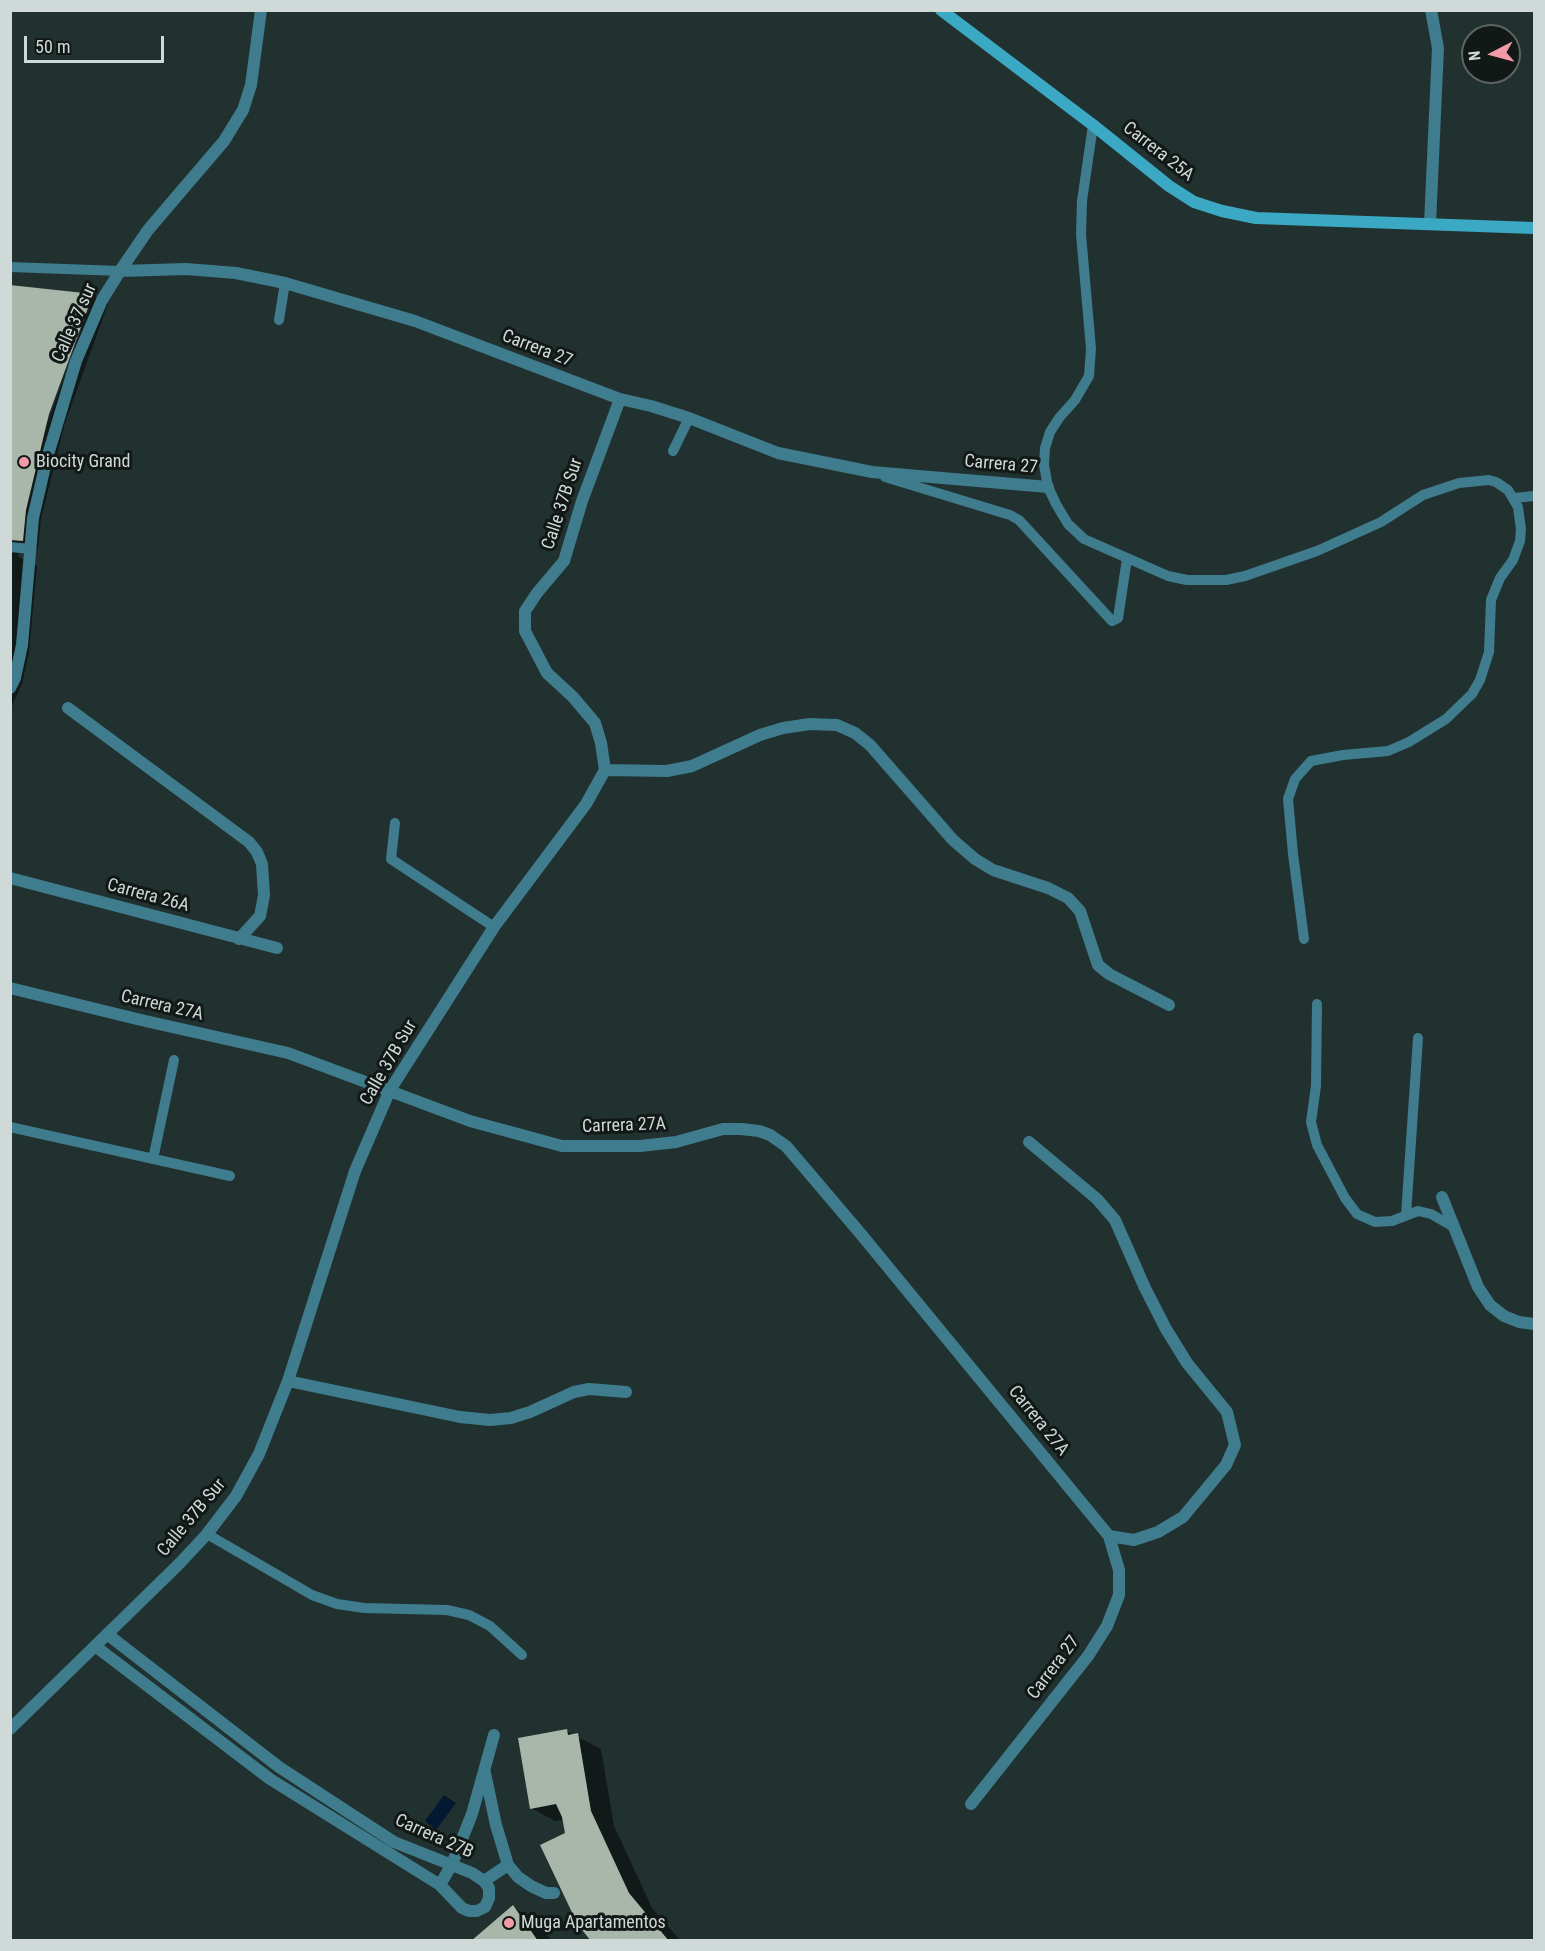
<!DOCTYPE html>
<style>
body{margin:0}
#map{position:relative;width:1545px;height:1951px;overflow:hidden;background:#21312f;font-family:"Roboto Condensed",sans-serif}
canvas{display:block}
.frame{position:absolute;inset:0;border:12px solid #cfd9d7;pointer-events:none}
.north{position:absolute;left:1461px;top:24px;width:60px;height:60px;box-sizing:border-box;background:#111816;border:2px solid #5d6563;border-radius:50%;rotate:264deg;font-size:16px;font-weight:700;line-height:24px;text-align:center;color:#cfd9d7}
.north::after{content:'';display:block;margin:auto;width:21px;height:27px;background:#f39aa9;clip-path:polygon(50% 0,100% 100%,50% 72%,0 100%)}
.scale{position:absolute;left:24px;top:36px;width:140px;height:27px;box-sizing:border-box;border:3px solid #cfd9d7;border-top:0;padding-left:8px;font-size:18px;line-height:21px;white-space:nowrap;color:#cfd9d7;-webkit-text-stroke:4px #111816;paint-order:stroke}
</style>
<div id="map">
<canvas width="1545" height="1951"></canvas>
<div class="frame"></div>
<div class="north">N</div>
<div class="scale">50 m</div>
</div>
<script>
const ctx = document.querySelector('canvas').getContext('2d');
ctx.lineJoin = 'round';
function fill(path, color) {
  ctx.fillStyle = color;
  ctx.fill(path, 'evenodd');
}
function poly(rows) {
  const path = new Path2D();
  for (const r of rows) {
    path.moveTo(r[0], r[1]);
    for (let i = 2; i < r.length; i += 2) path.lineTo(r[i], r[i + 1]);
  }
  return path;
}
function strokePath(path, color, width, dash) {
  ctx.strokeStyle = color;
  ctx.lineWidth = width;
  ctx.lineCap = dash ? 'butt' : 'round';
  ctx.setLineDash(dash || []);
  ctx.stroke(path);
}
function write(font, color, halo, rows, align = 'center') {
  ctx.font = font + ' "Roboto Condensed",sans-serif';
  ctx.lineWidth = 6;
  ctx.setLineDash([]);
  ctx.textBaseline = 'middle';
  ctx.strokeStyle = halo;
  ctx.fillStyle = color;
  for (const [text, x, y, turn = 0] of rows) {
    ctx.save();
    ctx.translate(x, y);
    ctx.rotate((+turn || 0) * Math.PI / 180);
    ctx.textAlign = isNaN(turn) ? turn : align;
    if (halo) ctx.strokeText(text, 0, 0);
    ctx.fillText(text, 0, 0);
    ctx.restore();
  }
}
fill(poly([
 [444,1795,456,1803,436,1830,425,1821]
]), '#031931');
fill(poly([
 [10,287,93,295,108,304,65,423,41,519,38,549,23,548,17,556,37,566,29,653,22,684,10,710],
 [89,300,92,300,48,421,45,420],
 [566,1731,601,1749,614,1826,652,1908,680,1940,593,1940,564,1820,555,1821,531,1808],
 [513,1907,536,1921,551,1940,474,1940]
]), '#0007');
fill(poly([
 [10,285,93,294,49,414,26,510,23,541,10,540],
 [567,1729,568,1735,578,1733,591,1811,629,1893,669,1941,591,1941,578,1925,540,1845,565,1833,562,1817,556,1804,530,1809,518,1738],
 [513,1905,538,1941,471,1941]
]), '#a9b6aa');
strokePath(poly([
 [1093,125,1082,201,1081,234,1091,349,1089,376,1075,400,1059,418,1050,432,1045,448,1044,465,1048,487,1056,504,1068,524,1084,539,1168,576,1187,580,1226,580,1245,576,1317,551,1381,522,1423,495,1459,483,1489,480,1496,482,1508,490,1518,507,1521,529,1520,541,1513,560,1500,578,1491,600,1489,652,1480,680,1472,694,1446,719,1409,742,1388,751,1343,755,1311,761,1295,779,1288,799,1293,854,1304,939],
 [10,267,120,271],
 [279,320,285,283],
 [673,451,689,418],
 [885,477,1010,515,1019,520,1112,621,1118,618,1127,559],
 [1514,498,1534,496],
 [10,547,31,549],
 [395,823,391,859,494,927],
 [1317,1004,1316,1086,1311,1122,1317,1145,1345,1198,1357,1214,1375,1222,1392,1221,1418,1211,1431,1214,1452,1226],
 [10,1127,230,1176],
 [153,1159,174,1060],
 [1406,1215,1418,1038],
 [207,1534,312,1595,337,1604,364,1608,447,1610,469,1615,490,1626,522,1655]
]), '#3f7c8d', 10);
strokePath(poly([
 [1430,224,1438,48,1431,10],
 [120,271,186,269,236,273,285,283,415,321,620,399,651,406,689,418,778,453,872,472,1048,487],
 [10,688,15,678,22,645,33,518,47,458,76,361,102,300,120,271,148,230,224,141,243,110,251,85,261,10],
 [68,708,249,842,257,852,262,864,264,895,262,906,260,916,239,939],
 [605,770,667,771,692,766,760,735,783,728,810,724,837,725,855,733,870,745,953,840,975,859,993,870,1048,888,1068,898,1080,911,1098,965,1109,974,1169,1005],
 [10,878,277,948],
 [10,988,141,1020,288,1053,470,1121,562,1146,640,1146,676,1142,723,1129,741,1129,759,1131,770,1135,786,1146,860,1233,1109,1536,1119,1570,1119,1595,1107,1626,1088,1656,971,1804],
 [1029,1142,1097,1199,1115,1220,1145,1288,1166,1329,1187,1363,1227,1412,1235,1445,1226,1465,1183,1517,1158,1532,1134,1540,1109,1536],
 [1442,1197,1478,1287,1490,1305,1504,1316,1519,1322,1534,1324],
 [288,1381,460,1417,490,1420,511,1418,530,1412,574,1392,589,1389,626,1392],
 [95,1646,270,1779,440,1885,462,1908,469,1911,477,1911,485,1907,489,1898,489,1888,484,1881,472,1873,394,1842,279,1767,107,1634],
 [10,1729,179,1564,207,1534,236,1496,259,1454,288,1381,355,1171,390,1090,494,927,586,804,605,770,601,743,595,723,573,697,547,673,525,631,525,611,537,593,564,561,582,501,620,399],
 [485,1773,496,1825,508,1865],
 [484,1881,508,1865,518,1877,531,1886,546,1893,554,1893],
 [440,1885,452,1864,472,1814,494,1735]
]), '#3f7c8d', 12);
strokePath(poly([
 [941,10,1093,125,1169,186,1194,202,1222,211,1256,218,1534,228]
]), '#3ca9c4', 12);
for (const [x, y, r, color] of [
 [24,462,6,"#f39aa9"],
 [509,1923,6,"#f39aa9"]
]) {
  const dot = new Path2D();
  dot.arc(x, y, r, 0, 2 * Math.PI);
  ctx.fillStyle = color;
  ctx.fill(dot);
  strokePath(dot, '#111816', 2);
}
write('18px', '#cfd9d7', '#111816', [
 ["Carrera 25A",1158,152,38],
 ["Calle 37 sur",75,323,-66],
 ["Carrera 27",537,349,21],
 ["Carrera 27",1001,465,5],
 ["Calle 37B Sur",563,504,-72],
 ["Carrera 26A",148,896,15],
 ["Carrera 27A",162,1006,13],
 ["Calle 37B Sur",389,1063,-60],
 ["Carrera 27A",624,1126,-2],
 ["Carrera 27A",1038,1421,51],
 ["Calle 37B Sur",192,1518,-50],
 ["Carrera 27",1054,1668,-53],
 ["Carrera 27B",434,1837,24]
]);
write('18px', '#cfd9d7', '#111816', [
 ["Biocity Grand",36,462],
 ["Muga Apartamentos",521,1923]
], 'left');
</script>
